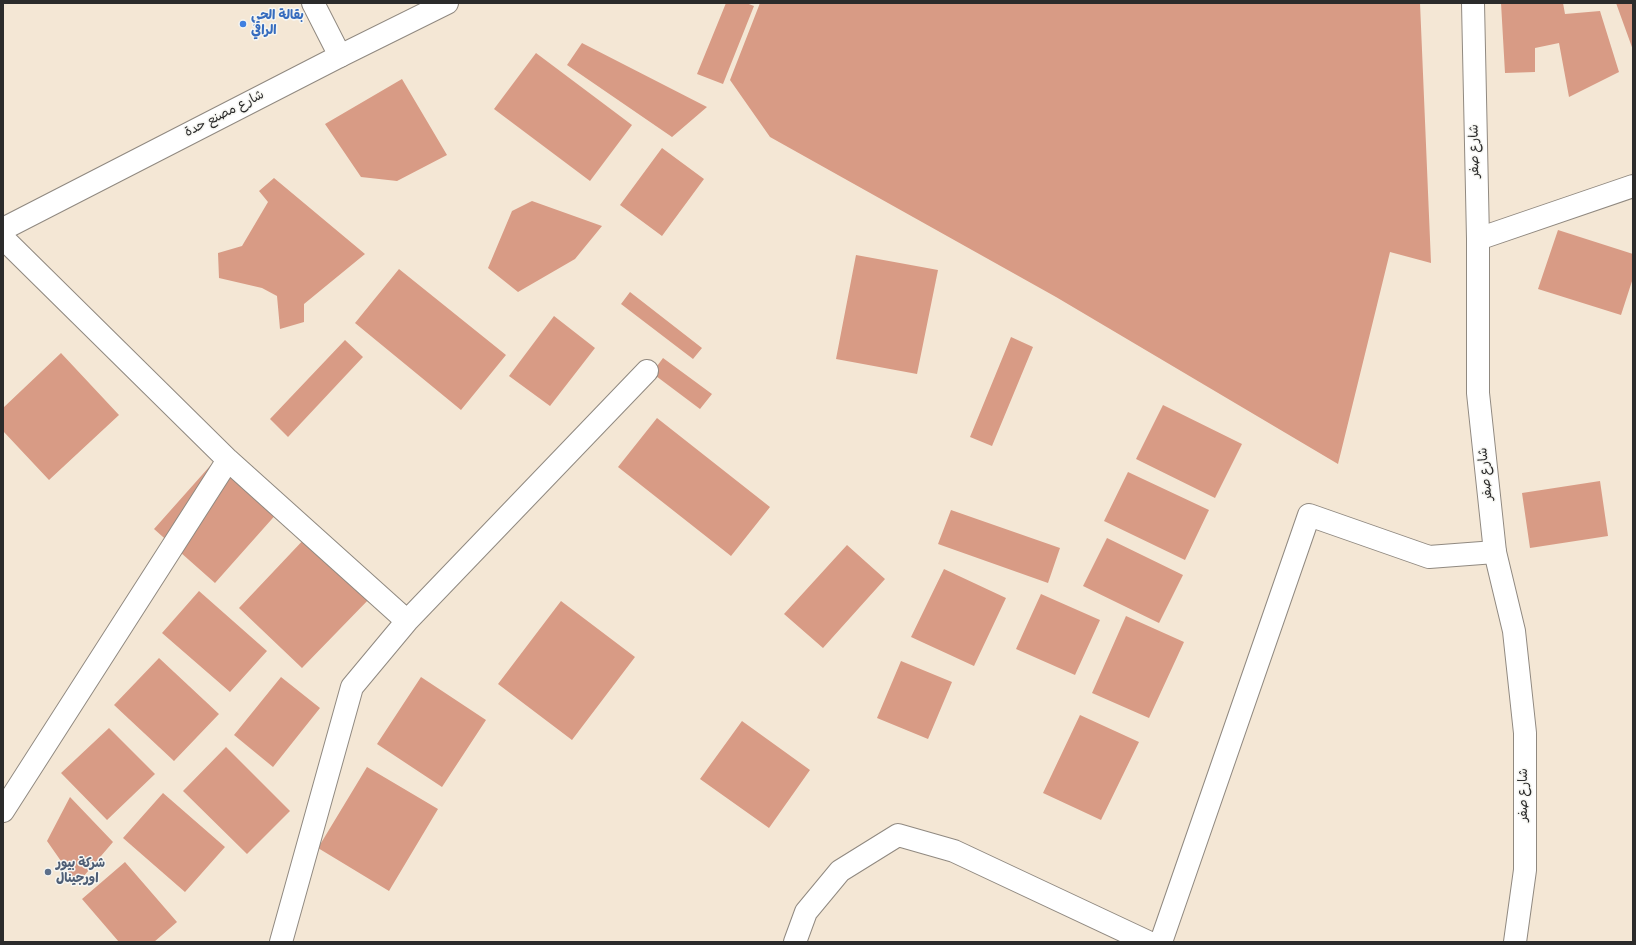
<!DOCTYPE html>
<meta charset="utf-8">
<style>
body{margin:0}
#map{position:relative;width:1636px;height:945px;overflow:hidden;background:#f4e7d5;font-family:"Gochi Hand",sans-serif}
canvas{display:block}
.frame{position:absolute;inset:0;border:4px solid #2b2b2b;pointer-events:none}
</style>
<div id="map">
<canvas width="1636" height="945"></canvas>
<div class="frame"></div>
</div>
<script>
const ctx = document.querySelector('canvas').getContext('2d');
ctx.lineJoin = 'round';
function fill(path, color) {
  ctx.fillStyle = color;
  ctx.fill(path, 'evenodd');
}
function poly(rows) {
  const path = new Path2D();
  for (const r of rows) {
    path.moveTo(r[0], r[1]);
    for (let i = 2; i < r.length; i += 2) path.lineTo(r[i], r[i + 1]);
  }
  return path;
}
function strokePath(path, color, width, dash) {
  ctx.strokeStyle = color;
  ctx.lineWidth = width;
  ctx.lineCap = dash ? 'butt' : 'round';
  ctx.setLineDash(dash || []);
  ctx.stroke(path);
}
function write(font, color, halo, rows, align = 'center') {
  ctx.font = font + ' "Gochi Hand","Playpen Sans Arabic",sans-serif';
  ctx.lineWidth = 3;
  ctx.setLineDash([]);
  ctx.textBaseline = 'middle';
  ctx.strokeStyle = halo;
  ctx.fillStyle = color;
  for (const [text, x, y, turn = 0] of rows) {
    ctx.save();
    ctx.translate(x, y);
    ctx.rotate((+turn || 0) * Math.PI / 180);
    ctx.textAlign = isNaN(turn) ? turn : align;
    if (halo) ctx.strokeText(text, 0, 0);
    ctx.fillText(text, 0, 0);
    ctx.restore();
  }
}
fill(poly([
 [726,3,746,3,754,6,723,84,697,74],
 [760,3,1420,3,1431,263,1390,252,1338,464,1056,297,770,137,730,80],
 [1501,3,1563,3,1565,14,1600,11,1619,72,1569,97,1559,43,1535,48,1535,72,1505,73],
 [1616,3,1633,3,1633,50],
 [582,43,707,107,672,137,567,65],
 [536,53,632,125,590,181,494,109],
 [402,79,447,155,397,181,361,177,325,124],
 [662,148,704,179,662,236,620,205],
 [274,178,365,254,304,304,304,322,280,329,277,296,262,288,219,278,218,253,242,246,268,202,259,191],
 [532,201,602,226,575,259,518,292,488,268,512,211],
 [1558,230,1633,254,1633,278,1621,315,1538,289],
 [856,255,938,270,917,374,836,359],
 [399,269,506,355,461,410,355,323],
 [630,292,702,348,693,359,621,304],
 [554,316,595,348,550,406,509,376],
 [1011,337,1033,347,992,446,970,437],
 [345,340,363,357,288,437,270,419],
 [61,353,119,415,49,480,3,431,3,408],
 [663,358,712,394,700,409,652,373],
 [1163,405,1242,444,1215,498,1136,459],
 [657,418,770,507,731,556,618,467],
 [218,457,279,511,215,583,154,529],
 [1128,472,1209,510,1185,560,1104,521],
 [1600,481,1608,536,1530,548,1522,493],
 [951,510,1060,548,1048,583,938,544],
 [308,535,372,596,302,668,239,608],
 [1107,538,1183,575,1159,623,1083,586],
 [847,545,885,579,823,648,784,614],
 [944,569,1006,598,974,666,911,637],
 [199,591,267,651,230,692,162,633],
 [1041,594,1100,620,1075,675,1016,649],
 [561,601,635,657,572,740,498,684],
 [1126,616,1184,642,1149,718,1092,693],
 [159,658,219,714,174,761,114,705],
 [901,661,952,682,928,739,877,718],
 [281,677,320,708,273,767,234,735],
 [421,677,486,720,442,787,377,744],
 [1080,715,1139,742,1101,820,1043,793],
 [742,721,810,770,769,828,700,779],
 [109,728,155,774,107,820,61,773],
 [226,747,290,811,247,854,183,791],
 [367,767,438,809,389,891,318,848],
 [163,793,225,847,185,892,123,838],
 [70,797,113,842,77,884,47,841],
 [125,862,177,922,154,942,119,942,82,899]
]), '#d89b85');
const street = poly([
 [313,3,340,56],
 [3,238,228,460,407,621],
 [1478,239,1633,186],
 [3,811,228,460],
 [281,942,352,687,407,621,647,371],
 [795,942,806,912,840,871,898,835,954,851,1148,942],
 [1161,942,1309,515,1429,557,1495,552]
]);
const secondary = poly([
 [1473,3,1478,239,1478,393,1495,552,1514,631,1525,733,1525,870,1515,942],
 [3,229,340,56,447,3]
]);
strokePath(street, '#908980', 24);
strokePath(secondary, '#908980', 24);
strokePath(street, '#fff', 22);
strokePath(secondary, '#fff', 22);
for (const [x, y, r, color] of [
 [243,24,4,"#3f7fe0"],
 [48,872,4,"#5c6f8a"]
]) {
  const dot = new Path2D();
  dot.arc(x, y, r, 0, 2 * Math.PI);
  ctx.fillStyle = color;
  ctx.fill(dot);
  strokePath(dot, '#f6f6f2', 1.5);
}
write('bold 13px', '#366cbe', '#f6f6f2', [
 ["بقالة الحي",251,17],
 ["الراقي",251,32]
], 'left');
write('13px', '#2b2b2b', '#f6f6f2', [
 ["شارع مصنع حدة",225,115,-27],
 ["شارع صفر",1476,151,-91],
 ["شارع صفر",1487,474,-96],
 ["شارع صفر",1525,795,-90]
]);
write('bold 13px', '#4e5e75', '#f6f6f2', [
 ["شركة بيور",56,865],
 ["اورجينال",56,880]
], 'left');
</script>
